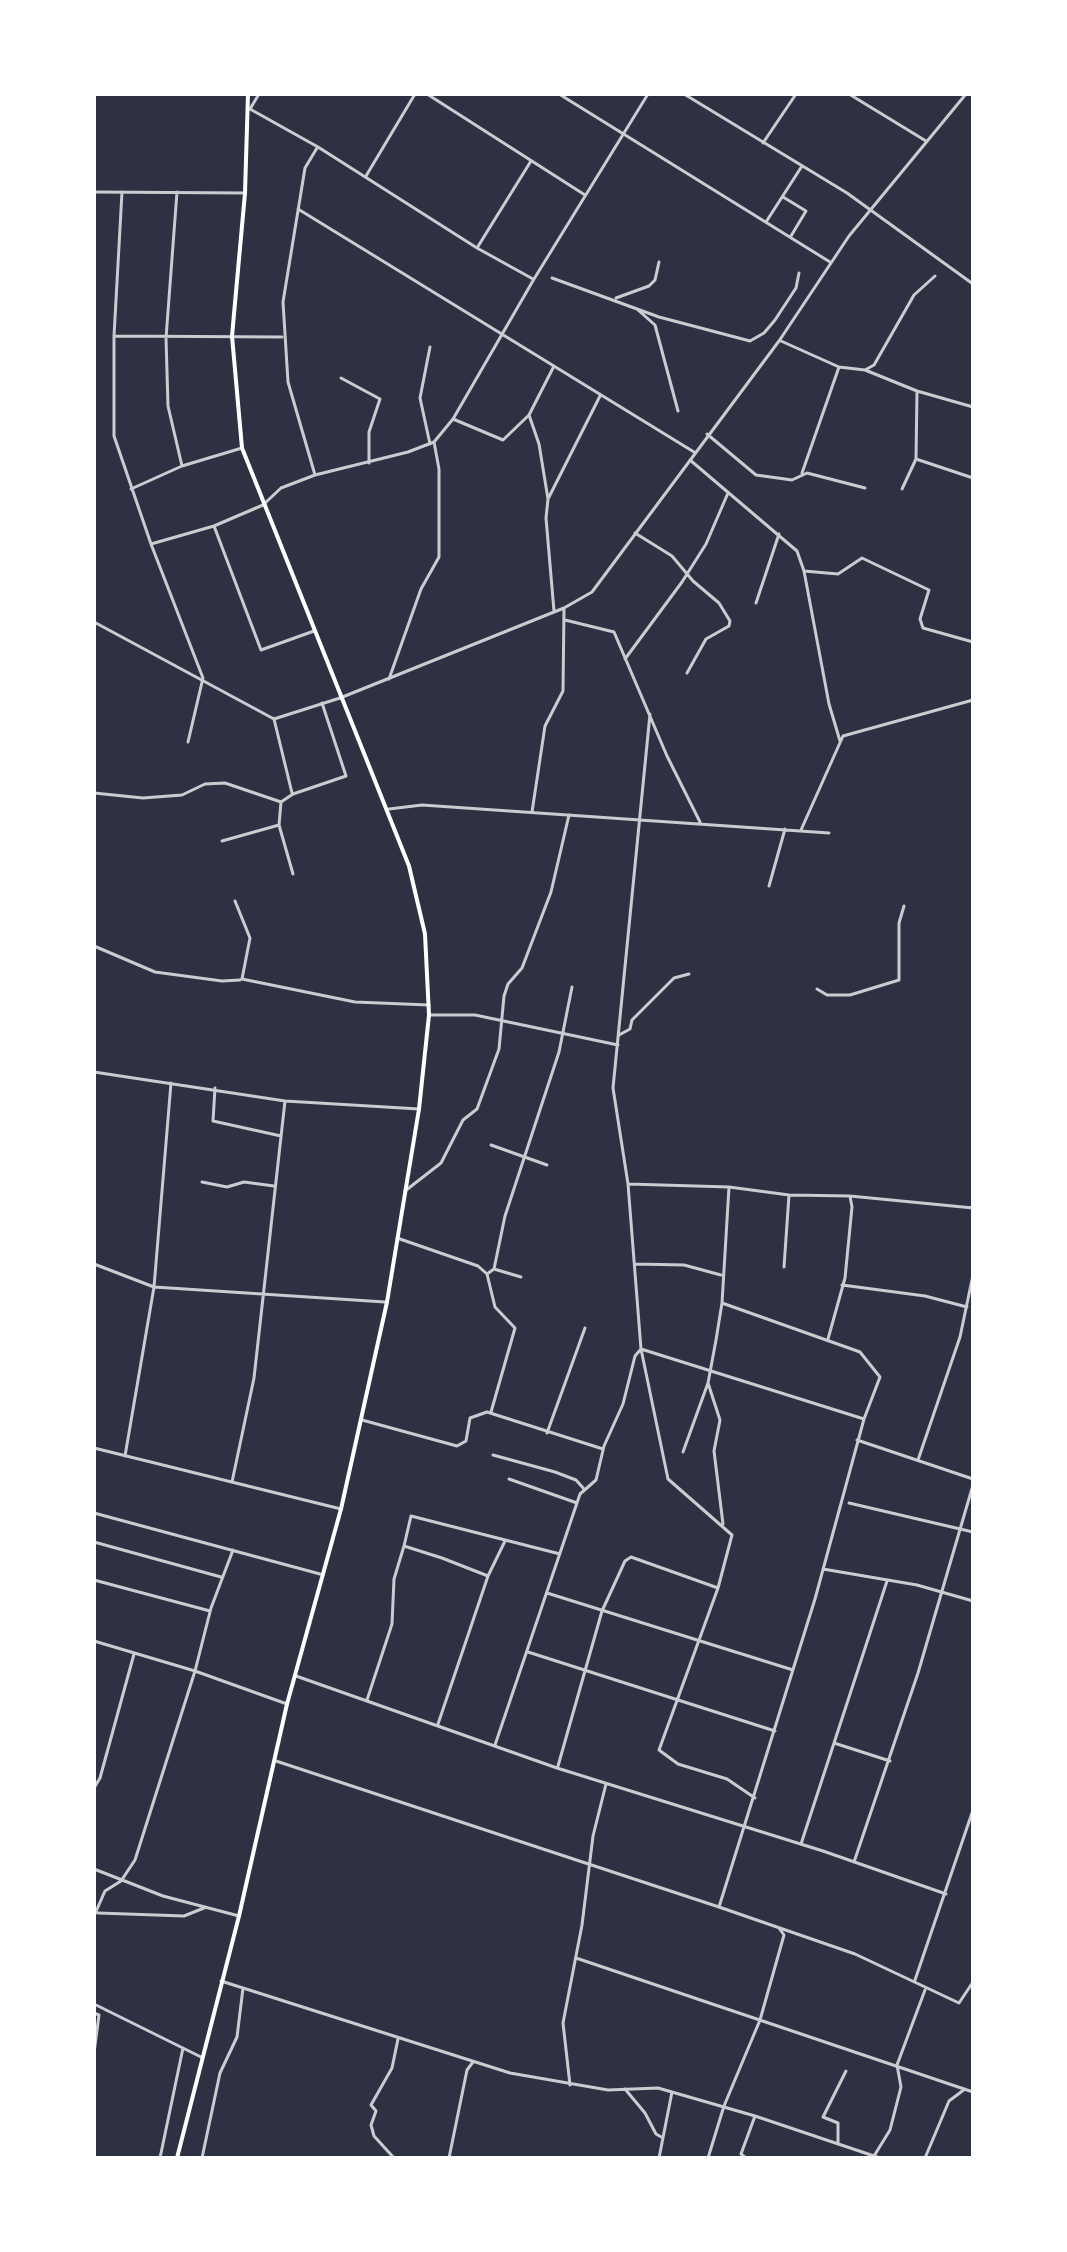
<!DOCTYPE html>
<style>
body{margin:0}
#map{position:relative;width:1067px;height:2252px;overflow:hidden;background:#2d3142;font-family:Rubik,sans-serif}
canvas{display:block}
.frame{position:absolute;inset:0;border:96px solid #fff;pointer-events:none}
</style>
<div id="map">
<canvas width="1067" height="2252"></canvas>
<div class="frame"></div>
</div>
<script>
const ctx = document.querySelector('canvas').getContext('2d');
ctx.lineJoin = 'round';
function poly(rows) {
  const path = new Path2D();
  for (const r of rows) {
    path.moveTo(r[0], r[1]);
    for (let i = 2; i < r.length; i += 2) path.lineTo(r[i], r[i + 1]);
  }
  return path;
}
function strokePath(path, color, width, dash) {
  ctx.strokeStyle = color;
  ctx.lineWidth = width;
  ctx.lineCap = dash ? 'butt' : 'round';
  ctx.setLineDash(dash || []);
  ctx.stroke(path);
}
strokePath(poly([
 [259,94,250,109,318,147,477,248,533,279],
 [427,94,585,195],
 [559,94,830,262],
 [684,94,847,193,973,284],
 [849,94,926,141],
 [763,143,796,94],
 [366,176,415,94],
 [94,192,245,193],
 [122,192,114,336,114,436,151,544,203,678,188,742],
 [177,192,166,338,168,406,182,466],
 [783,197,806,211,791,236],
 [298,209,694,452],
 [766,222,802,166],
 [477,248,531,161],
 [552,278,659,317,750,341,764,333,775,320,796,288,799,273],
 [616,298,649,286,655,280,659,262],
 [638,310,655,325,678,411],
 [114,336,282,337],
 [781,341,839,367,865,370,917,391,973,407],
 [865,370,874,365,914,295,935,276],
 [341,378,380,399,369,432,369,463],
 [453,419,503,440,529,415],
 [707,434,756,475,792,480,807,473,865,488],
 [430,444,420,398,430,347],
 [916,459,973,478],
 [690,460,797,551,804,571,829,704,840,741],
 [802,473,839,367],
 [315,475,288,382,283,302,305,168,317,148],
 [131,489,182,466,242,448],
 [902,489,916,459,917,391],
 [548,499,539,444,529,415,553,368],
 [214,526,261,650,314,631],
 [635,533,672,556,693,581,719,603,730,621,729,626,706,639,687,673],
 [151,544,214,526,263,505,281,488,315,475,408,452,434,442,453,419,534,279,648,94],
 [804,571,838,574,862,558,929,590,920,619,923,628,973,642],
 [756,603,779,534],
 [554,611,546,518,548,499,600,396],
 [565,620,614,632,667,756,700,822],
 [625,659,682,582,706,544,728,493],
 [389,679,421,589,439,557,439,469,434,442],
 [340,698,564,608,592,592,779,341,849,236,966,94],
 [650,714,613,1088,628,1184,641,1349,668,1479,732,1535,718,1588,659,1750,678,1764,727,1779,755,1798],
 [274,719,292,793],
 [94,793,143,798,182,795,205,784,225,783,281,802],
 [389,809,422,805,829,833],
 [532,812,545,726,563,691,564,609],
 [801,830,843,736,973,700],
 [222,841,279,825],
 [293,874,279,825,281,802,293,794,346,776,322,703],
 [769,886,785,829],
 [235,901,250,938,242,979,355,1002,429,1005],
 [94,946,155,972,222,981,240,980],
 [817,989,827,995,850,995,899,980,899,923,904,906],
 [429,1015,475,1015,618,1045],
 [94,1072,285,1101,419,1109],
 [215,1088,213,1121,281,1136],
 [491,1145,547,1165],
 [202,1182,227,1187,244,1182,274,1186],
 [628,1184,729,1187,789,1195,850,1196,973,1208],
 [405,1191,441,1163,463,1120,477,1109,499,1049,504,996,508,984,522,968,551,892,569,815],
 [397,1238,478,1266,487,1274,495,1307,515,1328,491,1412],
 [94,1264,154,1287,385,1302],
 [635,1264,684,1265,721,1275],
 [784,1267,789,1195],
 [494,1269,521,1277],
 [487,1274,494,1269,505,1216,559,1052,572,987],
 [842,1285,925,1296,967,1307],
 [722,1303,860,1352,880,1377,864,1419],
 [828,1339,845,1278,852,1207,850,1196],
 [708,1383,720,1420,714,1451,723,1524],
 [362,1420,457,1446,466,1441,470,1418,487,1412,603,1449],
 [547,1433,585,1328],
 [857,1440,973,1479],
 [94,1448,341,1509],
 [683,1452,708,1383,716,1340,722,1303,729,1187],
 [493,1455,555,1472,576,1480,584,1489],
 [125,1456,154,1287,171,1083],
 [918,1460,960,1337,973,1275],
 [509,1479,577,1503],
 [232,1482,254,1378,285,1101],
 [849,1503,973,1532],
 [94,1513,320,1574],
 [94,1542,221,1577],
 [404,1546,411,1516,560,1554],
 [823,1569,917,1585,973,1601],
 [488,1576,505,1541],
 [94,1580,210,1611],
 [547,1593,793,1670],
 [94,1641,195,1671,287,1704],
 [528,1652,775,1731],
 [296,1676,557,1768,823,1851,946,1894],
 [367,1700,392,1624,394,1579,404,1546,442,1558,488,1576,438,1724],
 [834,1743,890,1761],
 [495,1745,580,1494,596,1480,604,1446,623,1404,635,1356,641,1349],
 [276,1761,719,1907,815,1599,864,1419,641,1349],
 [558,1766,602,1611,625,1561,631,1557,718,1588],
 [94,1788,100,1778,134,1654],
 [801,1844,887,1581],
 [854,1862,918,1673,973,1485],
 [94,1869,163,1896,239,1916],
 [719,1907,855,1954,959,2003,973,1982],
 [98,1913,184,1916,204,1908],
 [94,1916,105,1891,121,1881,135,1860,195,1671,211,1608,233,1550],
 [576,1958,973,2092],
 [915,1980,973,1810],
 [221,1981,510,2073,608,2090,658,2088,755,2116,741,2154,746,2158],
 [94,2004,201,2057],
 [94,2013,99,2015,94,2053],
 [570,2085,563,2023,582,1925,593,1836,606,1784],
 [625,2089,645,2113,656,2134,663,2138],
 [755,2116,880,2158],
 [838,2143,838,2123,823,2117,846,2071],
 [874,2156,890,2130,901,2087,897,2065,925,1990],
 [160,2158,183,2048],
 [202,2158,220,2073,237,2037,243,1988],
 [394,2158,374,2136,371,2125,376,2111,371,2105,392,2068,398,2039],
 [449,2158,467,2070,473,2062],
 [659,2158,672,2092],
 [708,2158,724,2106,760,2020,784,1935,779,1928],
 [925,2158,949,2101,965,2089]
]), '#caccd0', 3);
strokePath(poly([
 [94,622,274,719,340,698],
 [619,1035,630,1029,632,1020,674,978,689,974]
]), '#caccd0', 3);
strokePath(poly([
 [177,2158,239,1916,287,1704,341,1509,387,1302,419,1109,429,1015,425,934,409,866,242,448,232,336,245,193,248,94]
]), '#fff', 4);
</script>
